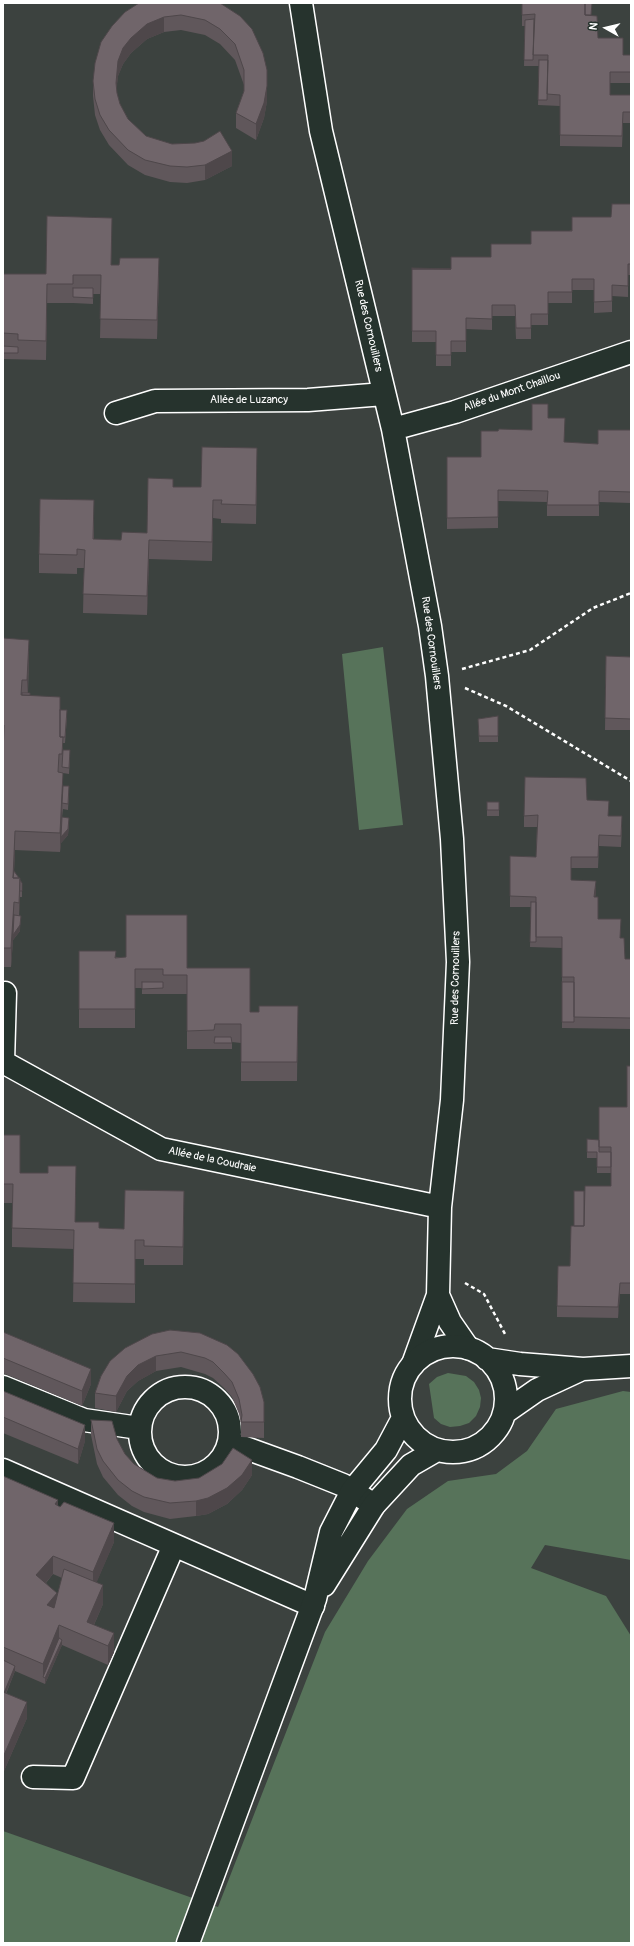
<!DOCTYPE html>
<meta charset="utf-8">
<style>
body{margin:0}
#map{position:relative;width:634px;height:1946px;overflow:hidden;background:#3c423f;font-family:Pangolin,sans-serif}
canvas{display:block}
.frame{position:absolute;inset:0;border:4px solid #fff;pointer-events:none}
.north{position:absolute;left:586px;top:8px;width:40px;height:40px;-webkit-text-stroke:3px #26332d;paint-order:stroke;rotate:278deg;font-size:11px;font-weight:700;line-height:16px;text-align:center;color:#fff}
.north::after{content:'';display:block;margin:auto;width:14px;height:18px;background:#fff;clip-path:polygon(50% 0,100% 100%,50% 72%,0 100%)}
</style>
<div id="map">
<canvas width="634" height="1946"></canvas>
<div class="frame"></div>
<div class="north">N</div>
</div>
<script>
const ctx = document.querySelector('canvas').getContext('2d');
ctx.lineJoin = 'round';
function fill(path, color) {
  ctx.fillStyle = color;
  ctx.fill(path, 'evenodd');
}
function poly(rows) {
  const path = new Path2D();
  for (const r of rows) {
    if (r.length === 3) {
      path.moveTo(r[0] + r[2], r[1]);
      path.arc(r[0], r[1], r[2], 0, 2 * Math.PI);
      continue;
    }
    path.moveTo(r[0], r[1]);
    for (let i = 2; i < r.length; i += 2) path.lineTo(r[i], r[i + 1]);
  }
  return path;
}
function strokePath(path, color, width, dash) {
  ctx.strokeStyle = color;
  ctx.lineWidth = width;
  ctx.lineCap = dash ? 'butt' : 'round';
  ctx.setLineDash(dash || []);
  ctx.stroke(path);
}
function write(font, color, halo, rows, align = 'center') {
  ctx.font = font + ' Pangolin,sans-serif';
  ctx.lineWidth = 3.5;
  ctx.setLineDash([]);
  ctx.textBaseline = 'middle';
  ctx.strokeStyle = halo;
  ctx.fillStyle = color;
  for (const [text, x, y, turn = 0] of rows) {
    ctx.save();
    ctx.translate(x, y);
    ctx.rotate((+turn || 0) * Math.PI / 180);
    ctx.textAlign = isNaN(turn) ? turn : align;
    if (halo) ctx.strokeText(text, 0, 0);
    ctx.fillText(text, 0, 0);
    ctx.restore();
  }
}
fill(poly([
 [383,647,403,825,359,830,342,654],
 [448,1373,466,1376,474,1382,479,1390,481,1398,480,1407,476,1416,469,1423,460,1426,450,1427,441,1424,434,1418,429,1384,437,1377],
 [623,1391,631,1392,631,1560,545,1545,531,1568,606,1596,631,1636,631,1943,3,1943,3,1831,218,1907,325,1632,368,1561,407,1509,448,1481,496,1474,527,1451,556,1409]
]), '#57735a');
const minor = poly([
 [301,3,321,131,393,429,430,626,437,676,452,839,458,962,452,1100,440,1207,438,1295,413,1364],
 [116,413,155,401,308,400,384,394],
 [393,429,455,412,631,352],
 [3,1062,161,1149,440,1207],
 [3,1062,5,993],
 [438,1295,450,1322,468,1348],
 [185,1432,45],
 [3,1387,84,1420,139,1428],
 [229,1442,298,1467,343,1485,374,1505],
 [3,1470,313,1606],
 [33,1777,73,1778,174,1545]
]);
const major = poly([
 [453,1399,53],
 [487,1359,520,1364,583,1369,631,1366],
 [504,1413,537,1390,580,1370],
 [324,1585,374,1505,411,1465,437,1450],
 [188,1943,315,1599,331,1532,352,1491,386,1450,403,1418]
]);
strokePath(minor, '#fff', 25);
strokePath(major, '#fff', 25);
strokePath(poly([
 [462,669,530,650,593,608,631,593],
 [465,688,506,706,631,781],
 [465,1283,484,1294,505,1334]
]), '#fff', 2.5, [4, 3]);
strokePath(minor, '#26332d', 22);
strokePath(major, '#26332d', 22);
fill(poly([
 [220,3,267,101,264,118,256,140,236,128,236,113,244,91,244,85,235,60,220,44,205,35,181,30,164,32,147,39,131,53,123,64,118,76,116,91,120,104,128,119,146,136,232,166,205,180,187,183,170,182,145,175,128,165,109,145,100,130,95,115,93,96,93,81,112,26],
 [522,3,607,3,607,4,592,4,591,15,598,38,623,55,631,55,631,83,610,83,610,95,631,95,631,123,623,123,622,147,560,146,560,106,538,105,539,66,524,66,525,26,522,26],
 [631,204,631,275,628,275,628,297,612,296,612,312,594,313,594,290,572,290,572,303,548,303,548,325,531,325,531,339,516,339,515,316,492,316,492,330,466,329,466,352,451,352,451,366,436,366,436,342,412,342,412,269,451,269,491,257,611,217],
 [112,265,159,277,157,339,100,338,101,294,93,294,93,304,73,303,73,302,73,303,47,303,46,360,3,359,3,274,46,274],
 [548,418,564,442,598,444,631,430,631,503,599,502,599,516,547,516,547,502,498,501,498,528,447,529,447,457,481,457,498,431,532,430],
 [257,467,256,524,221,523,221,519,213,518,212,561,149,559,147,615,83,613,84,568,77,568,77,574,39,573,39,554,94,519,94,539,121,540,147,533,173,487,201,487],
 [3,638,29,658,28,693,30,695,60,710,67,716,65,743,63,743,63,750,70,756,69,774,63,773,63,786,69,792,68,810,63,809,62,817,69,823,68,835,61,843,60,852,15,850,14,872,22,883,22,897,20,897,19,916,20,931,13,940,11,967,3,967,3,758,4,744,3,744],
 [606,656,631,657,631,730,605,730],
 [498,716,498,742,479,742,478,719],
 [587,800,609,816,622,827,621,847,599,846,598,868,571,868,571,880,596,892,595,897,598,919,620,938,625,959,631,959,631,1029,562,1028,562,948,530,947,531,907,510,907,510,856,536,857,537,827,524,827,524,816],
 [487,802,499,802,499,816,487,816],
 [79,951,187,968,250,1012,259,1012,298,1006,297,1081,241,1081,241,1043,232,1042,232,1049,187,1049,187,994,142,994,142,988,135,988,135,1028,79,1028],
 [631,1066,631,1294,620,1294,618,1318,557,1317,557,1306,570,1266,574,1226,584,1191,611,1186,611,1173,597,1173,597,1158,587,1158,587,1152,599,1140,627,1107],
 [3,1135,20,1173,75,1222,99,1228,124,1229,184,1209,183,1265,144,1265,144,1259,135,1259,135,1303,73,1302,74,1249,12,1247,12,1203,3,1203],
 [3,1332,91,1384,82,1406,3,1373],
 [200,1333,264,1422,264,1438,241,1437,241,1424,239,1414,232,1397,224,1388,213,1378,205,1374,181,1367,156,1371,138,1381,127,1391,116,1412,95,1408,95,1393,101,1376],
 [3,1391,85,1441,78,1464,3,1433],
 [91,1420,117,1439,125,1454,134,1464,157,1478,175,1481,252,1475,242,1490,227,1504,208,1514,196,1516,170,1519,144,1512,132,1506,118,1495,103,1477,97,1464,91,1435],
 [3,1477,58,1506,114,1542,96,1583,103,1604,94,1625,114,1652,108,1665,62,1645,45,1684,15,1671,6,1694,27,1718,4,1771,3,1770],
 [53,1574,62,1578,57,1596,46,1583]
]), '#60575b');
fill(poly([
 [164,17,164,32,147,39,131,53,123,64,118,76,116,98,116,83,118,61,123,48,131,38,147,24],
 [267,86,267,101,264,118,256,140,256,124],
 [232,151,232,166,205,180,205,165],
 [159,258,159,277,157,339,157,320],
 [47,284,47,303,46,360,46,341],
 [213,500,213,518,212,561,212,542],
 [149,540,149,559,147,615,147,596],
 [29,640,29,658,27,699,27,680],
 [63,773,63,791,61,837,69,818,69,823,68,835,61,843,60,852,60,833],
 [15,831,15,850,13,891,13,878],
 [20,878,20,897,19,921,19,903],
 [596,881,596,892,594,908,594,897],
 [14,902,14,921,21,916,20,931,13,940,11,967,11,948],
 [620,1283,620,1294,618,1318,618,1307],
 [156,1356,156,1371,138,1381,127,1391,116,1412,116,1396,127,1376,138,1365],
 [91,1369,91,1384,82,1406,82,1391],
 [85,1425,85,1441,78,1464,78,1449],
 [252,1460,252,1475,242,1490,227,1504,208,1514,196,1516,196,1501],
 [58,1500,58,1518,55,1504],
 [114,1523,114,1542,93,1591,93,1572],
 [53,1556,53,1574,36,1594,36,1575],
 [103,1585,103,1604,88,1638,87,1622],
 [57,1593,57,1612,47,1605],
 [59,1625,59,1644,43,1677,43,1664],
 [114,1633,114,1652,108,1665,108,1646],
 [62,1640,62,1645,45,1684,45,1678],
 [15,1666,15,1671,3,1700,3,1694],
 [27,1702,27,1718,4,1771,4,1755]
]), '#4e474a');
const building = poly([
 [139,3,220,3,240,16,252,29,263,53,267,70,267,86,264,103,256,124,236,113,244,91,244,70,235,44,220,29,205,20,181,15,164,17,147,24,131,38,123,48,118,61,116,83,117,93,120,104,128,119,146,136,172,144,195,143,204,141,220,131,232,151,205,165,187,167,170,166,145,160,128,150,109,130,100,115,95,99,93,81,95,63,101,42,112,26,125,12,139,3],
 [522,3,585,3,585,15,597,16,598,38,623,38,623,55,631,55,631,72,610,72,610,95,631,95,631,112,623,112,622,136,560,135,560,95,547,94,548,55,533,55,535,14,522,15,522,3],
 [585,3,592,3,591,15,585,15,585,3],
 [534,19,533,60,524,60,525,20,534,19],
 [539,60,548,60,547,100,538,100,539,60],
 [612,204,631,204,631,264,628,264,628,286,612,285,612,301,594,302,594,279,572,279,572,292,548,292,548,314,531,314,531,328,516,328,515,305,492,305,492,319,466,318,466,341,451,341,451,355,436,355,436,331,412,331,412,269,451,269,451,257,491,257,491,244,531,244,531,231,572,231,572,217,611,217,612,204],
 [47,216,112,218,111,265,119,265,120,258,159,258,157,320,100,319,101,275,73,275,73,284,47,284,46,341,18,340,18,334,3,333,3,274,46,274,47,216],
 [412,268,451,269,412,269,412,268],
 [73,288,93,288,93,298,73,297,73,288],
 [3,346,18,347,18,353,3,353,3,346],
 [532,404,548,404,548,418,565,418,564,442,598,444,598,430,631,430,631,492,599,491,599,505,547,505,548,491,498,490,498,517,447,518,447,457,481,457,481,431,498,431,499,429,532,430,532,404],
 [202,447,257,448,256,505,221,504,222,500,213,500,212,542,149,540,147,596,83,594,85,550,77,549,77,555,39,554,40,499,94,500,93,539,121,540,122,532,147,533,148,478,173,479,173,487,201,487,202,447],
 [3,638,29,640,27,680,22,680,21,695,60,697,60,737,63,737,62,754,59,754,58,772,63,773,60,833,15,831,13,878,20,878,19,903,14,902,11,948,3,948,3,758,4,725,3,725,3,638],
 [606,656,631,657,631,719,605,718,606,656],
 [22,693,30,693,30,695,22,695,22,693],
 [60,710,67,710,65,737,60,737,60,710],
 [498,716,498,736,479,736,478,719,498,716],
 [63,750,70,750,69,768,62,767,63,750],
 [525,777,586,778,587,800,609,801,608,816,622,816,621,836,599,835,598,857,571,857,571,880,596,881,594,897,598,897,598,919,621,919,620,938,624,938,625,959,631,959,631,1018,574,1017,574,977,562,977,562,937,536,937,536,897,510,896,510,856,536,857,538,815,524,816,525,777],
 [63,786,69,786,68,804,62,803,63,786],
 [487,802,499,802,499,810,487,810,487,802],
 [62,817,69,818,68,829,61,837,62,817],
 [14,871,19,878,13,878,14,871],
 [20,880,22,883,22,891,20,891,20,880],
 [531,902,536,902,536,942,530,942,531,902],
 [14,915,21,916,20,925,13,935,14,915],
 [126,915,187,915,187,968,250,968,250,1012,259,1012,259,1006,298,1006,297,1062,241,1062,241,1024,215,1024,214,1030,187,1031,187,975,163,975,163,969,135,969,135,1009,79,1009,79,951,116,951,115,958,126,957,126,915],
 [142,982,163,982,163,988,142,989,142,982],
 [562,982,574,982,574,1022,562,1022,562,982],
 [215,1037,231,1037,232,1043,214,1043,215,1037],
 [627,1066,631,1066,631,1283,620,1283,618,1307,557,1306,558,1266,570,1266,571,1226,584,1226,585,1186,611,1186,611,1147,599,1147,599,1107,627,1107,627,1066],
 [3,1135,20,1135,20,1173,48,1173,48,1166,76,1166,75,1222,99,1222,99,1228,124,1229,125,1190,184,1191,183,1247,144,1246,144,1240,135,1240,135,1284,73,1283,74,1230,12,1228,13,1184,3,1184,3,1135],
 [587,1139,599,1140,599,1152,611,1152,611,1167,597,1167,597,1152,587,1152,587,1139],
 [574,1191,584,1191,584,1226,574,1226,574,1191],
 [170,1330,200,1333,227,1345,238,1354,253,1374,260,1387,264,1402,264,1422,241,1422,242,1415,239,1399,232,1382,224,1373,213,1362,205,1358,181,1352,156,1356,138,1365,127,1376,116,1396,95,1393,101,1376,110,1361,125,1348,152,1334,170,1330],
 [3,1332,91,1369,82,1391,3,1358,3,1332],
 [3,1391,85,1425,78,1449,3,1417,3,1391],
 [91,1420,112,1421,117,1439,125,1454,134,1464,157,1478,175,1481,199,1478,222,1464,233,1448,252,1460,242,1475,227,1488,208,1498,196,1501,170,1503,144,1497,132,1491,118,1480,103,1461,97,1449,91,1420],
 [3,1476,58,1500,55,1504,60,1507,64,1502,114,1523,93,1572,53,1556,36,1575,57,1593,47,1605,54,1608,64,1569,103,1585,87,1622,114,1633,108,1646,59,1625,43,1664,3,1647,3,1476],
 [59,1638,62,1640,45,1678,43,1677,59,1638],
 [3,1660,15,1666,4,1693,3,1692,3,1660],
 [3,1692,27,1702,4,1755,3,1755,3,1692]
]);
fill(building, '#70656a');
strokePath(building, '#4e474a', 1);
write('11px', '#fff', '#26332d', [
 ["Rue des Cornouillers",368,326,77],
 ["Allée du Mont Chaillou",512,392,-19],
 ["Allée de Luzancy",249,400],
 ["Rue des Cornouillers",431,643,82],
 ["Rue des Cornouillers",456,978,-89],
 ["Allée de la Coudraie",212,1160,12]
]);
</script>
